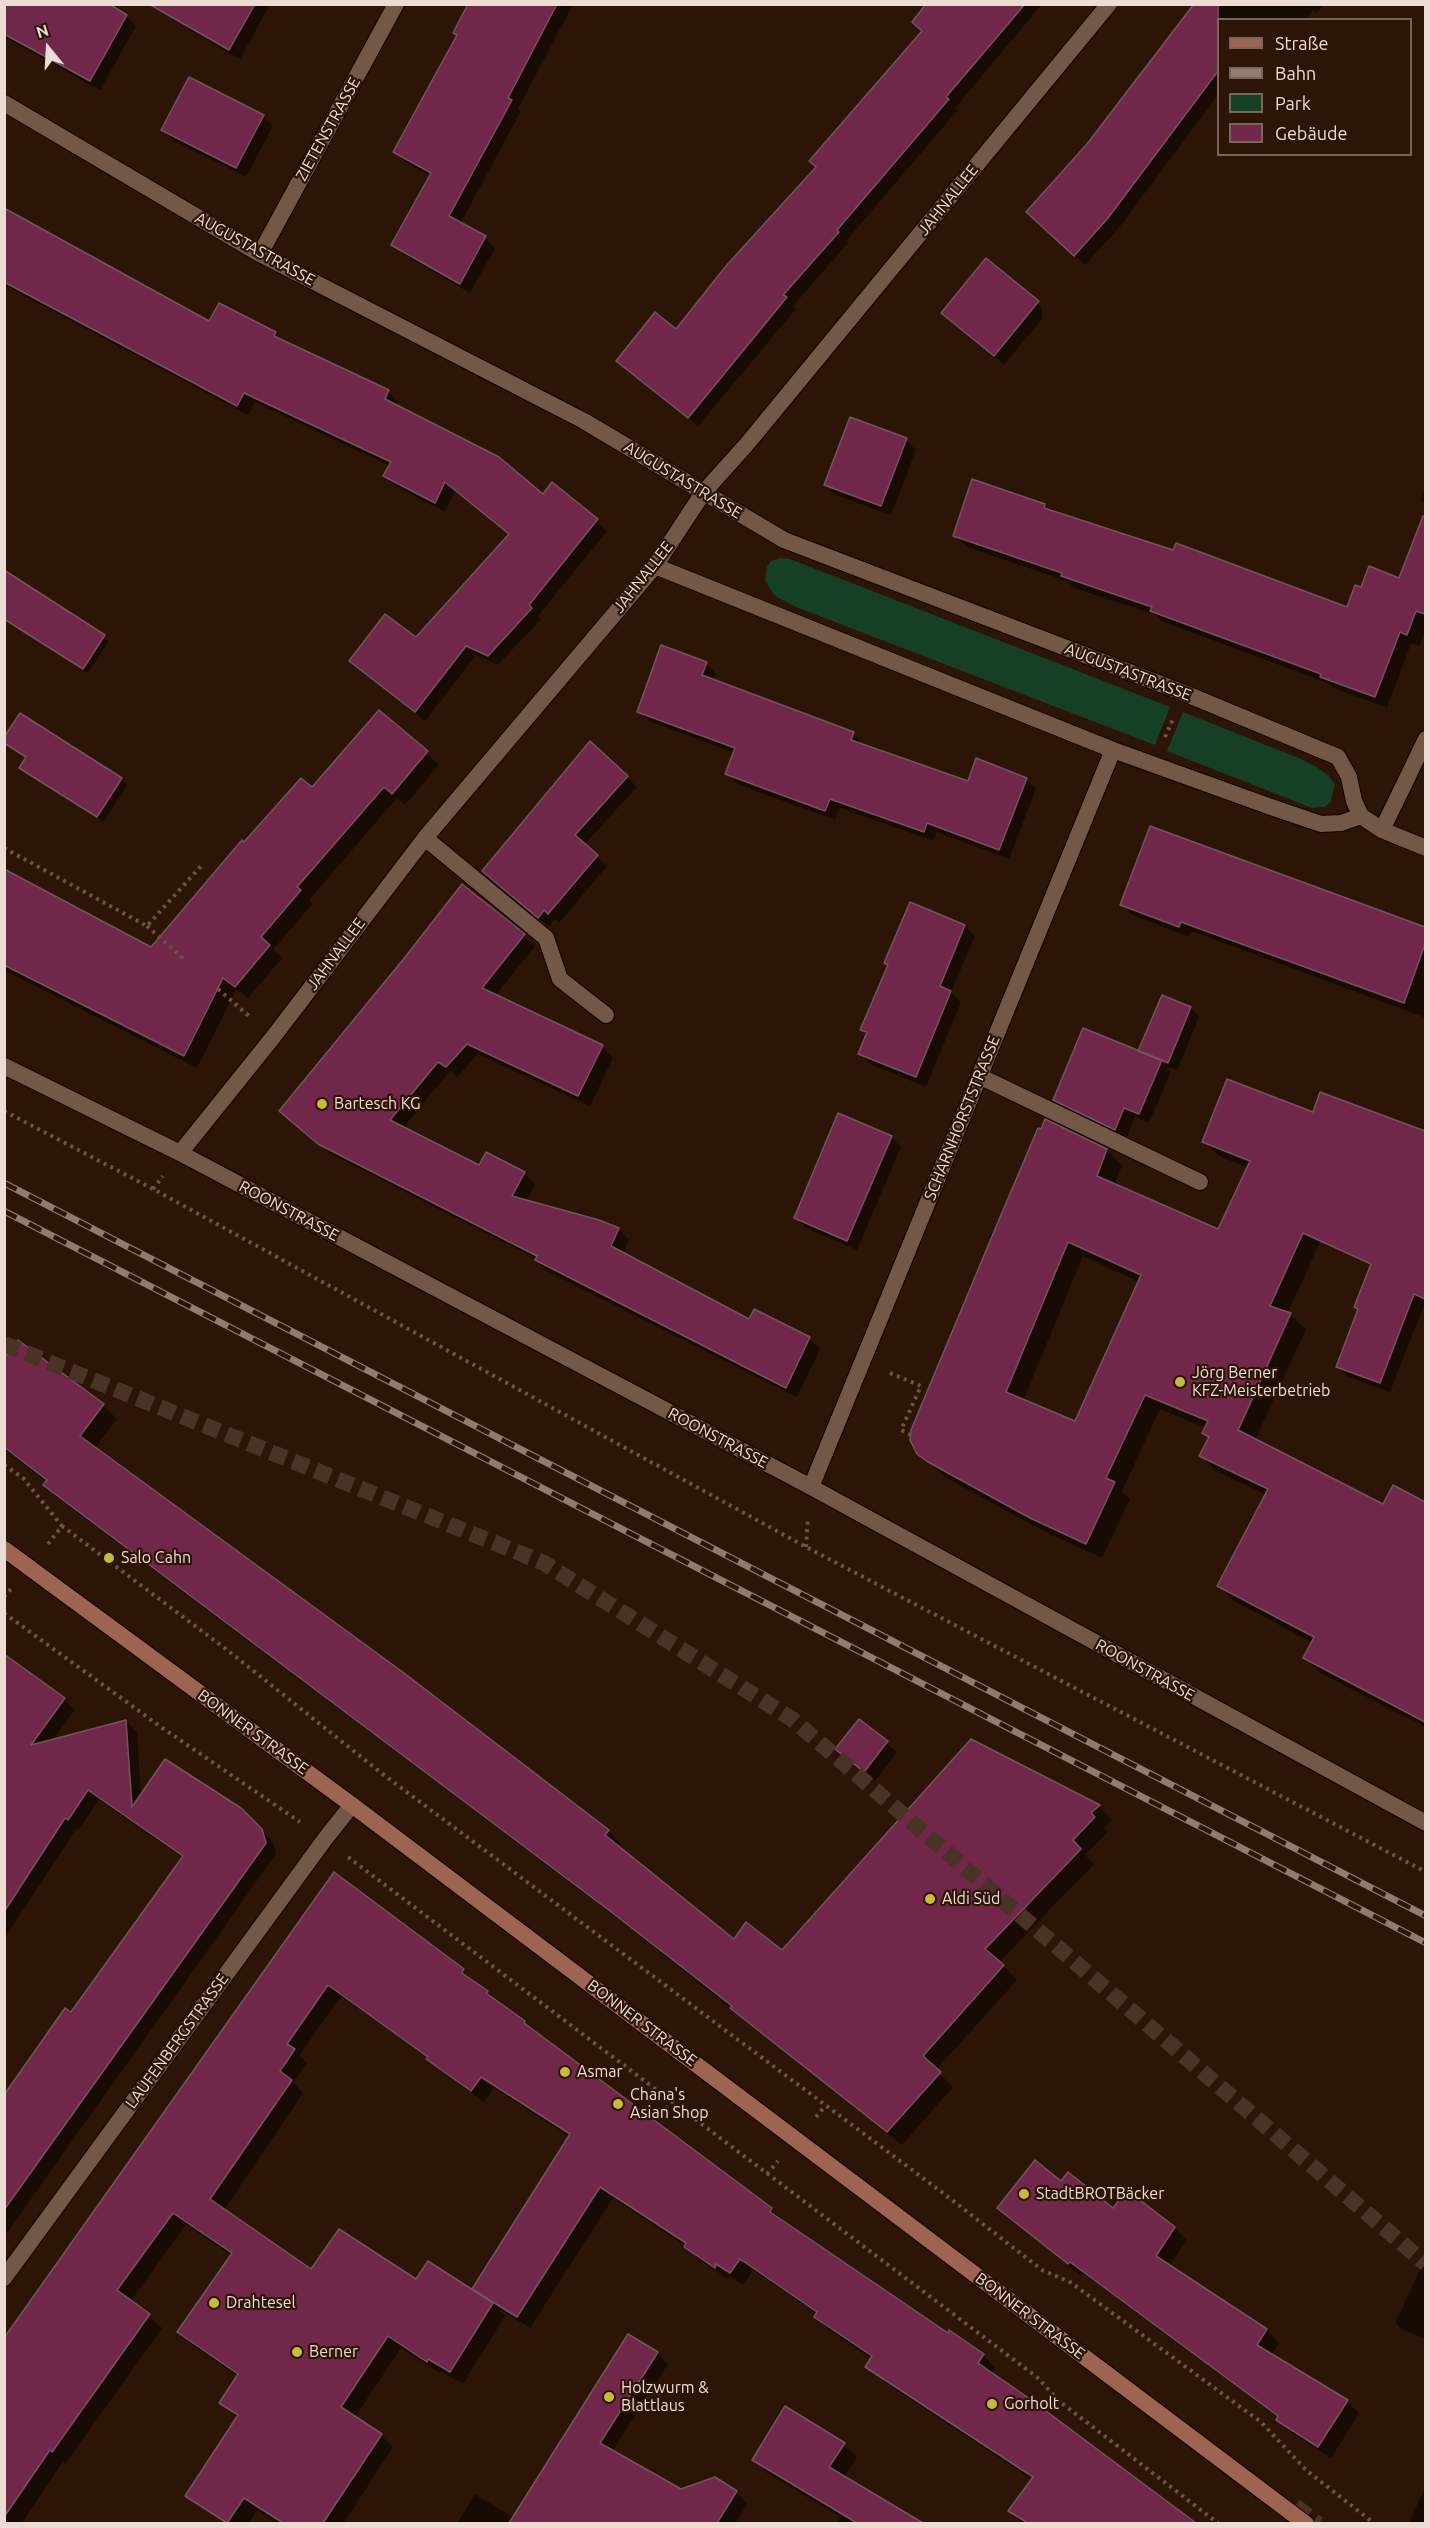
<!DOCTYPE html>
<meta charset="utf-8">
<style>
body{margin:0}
#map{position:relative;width:1430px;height:2528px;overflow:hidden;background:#2c1507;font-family:Ubuntu,sans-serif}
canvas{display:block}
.frame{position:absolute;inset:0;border:6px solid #ecdcd3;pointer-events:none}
.legend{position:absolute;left:1217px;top:18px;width:195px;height:138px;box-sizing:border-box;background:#2c1507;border:2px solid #796559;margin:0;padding:8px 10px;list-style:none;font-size:18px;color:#ecdcd3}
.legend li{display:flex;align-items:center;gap:12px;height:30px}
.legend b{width:30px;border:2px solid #796559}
.north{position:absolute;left:18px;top:18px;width:60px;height:60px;-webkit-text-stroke:4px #2c1507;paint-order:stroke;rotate:342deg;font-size:16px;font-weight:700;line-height:24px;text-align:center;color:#ecdcd3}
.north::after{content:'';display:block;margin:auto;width:21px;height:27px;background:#ecdcd3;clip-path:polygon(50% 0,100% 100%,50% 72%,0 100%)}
</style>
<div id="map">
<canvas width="1430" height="2528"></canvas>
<div class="frame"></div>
<ul class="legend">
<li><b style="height:8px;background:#9c6451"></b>Straße</li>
<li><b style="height:8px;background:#8f7b70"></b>Bahn</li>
<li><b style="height:16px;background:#154025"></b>Park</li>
<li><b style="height:16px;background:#712749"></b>Gebäude</li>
</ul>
<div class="north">N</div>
</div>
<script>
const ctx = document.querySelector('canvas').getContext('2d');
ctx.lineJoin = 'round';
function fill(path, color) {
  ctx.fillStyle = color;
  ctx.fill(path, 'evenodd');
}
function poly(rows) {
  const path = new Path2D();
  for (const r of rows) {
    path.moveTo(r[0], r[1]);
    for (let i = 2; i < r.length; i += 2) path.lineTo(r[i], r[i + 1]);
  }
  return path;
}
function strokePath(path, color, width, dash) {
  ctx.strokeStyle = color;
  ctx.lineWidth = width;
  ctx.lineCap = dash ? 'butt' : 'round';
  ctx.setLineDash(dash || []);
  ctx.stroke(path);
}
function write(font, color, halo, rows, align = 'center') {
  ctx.font = font + ' Ubuntu,sans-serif';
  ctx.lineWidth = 4.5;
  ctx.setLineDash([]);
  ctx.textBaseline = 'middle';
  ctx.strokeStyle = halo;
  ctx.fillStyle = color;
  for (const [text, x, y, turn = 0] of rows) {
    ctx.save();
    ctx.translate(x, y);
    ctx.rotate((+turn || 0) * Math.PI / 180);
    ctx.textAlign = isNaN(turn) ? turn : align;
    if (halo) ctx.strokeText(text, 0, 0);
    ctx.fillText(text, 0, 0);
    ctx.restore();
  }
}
fill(poly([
 [780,558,790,559,1170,707,1155,745,796,607,775,596,765,581,767,567,771,561],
 [1183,712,1301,759,1318,768,1329,776,1335,785,1330,803,1324,807,1312,808,1167,751]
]), '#154025');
fill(poly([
 [4,4,105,4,126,16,136,26,100,90,4,37],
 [188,4,270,4,240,59,189,30,179,20],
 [469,4,572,6,518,109,521,111,460,224,485,238,495,248,470,293,403,254,393,244,430,176,405,162,395,152,458,36],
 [928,4,1042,4,955,108,958,110,846,241,848,243,793,306,796,309,698,426,628,371,676,331,817,168,924,32],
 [1196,4,1324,4,1317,13,1313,10,1305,20,1218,20,1218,95,1118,229,1085,265,1038,222,1088,145],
 [263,116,273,126,246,177,173,140,163,130],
 [4,210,210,323,275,333,285,343,388,391,398,402,396,407,543,496,553,484,607,531,538,616,541,619,498,665,476,655,425,721,351,661,416,639,510,535,456,491,445,512,395,486,385,476,390,466,255,402,248,415,4,285],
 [1032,297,1042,308,1042,319,1004,365,943,313],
 [906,440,916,450,891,515,836,495,826,485],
 [1426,487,1426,505,1420,499],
 [1044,505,1051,512,1348,609,1424,590,1426,628,1419,646,1411,643,1387,708,1334,688,1328,683,1164,622,1156,615,1074,588,1067,581,967,547,955,535],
 [4,572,109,641,88,673,4,619],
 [706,663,716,674,713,681,853,733,863,745,969,783,1026,779,1036,789,1009,859,937,832,934,841,840,808,835,820,737,784,727,774,735,753,649,721,639,711],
 [380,712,439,765,405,805,397,798,309,900,312,904,273,950,282,958,248,998,236,989,197,1068,4,970,4,871,152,949,244,844,312,790],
 [4,742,121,779,127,785,104,822,27,773,21,767,27,758],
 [627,777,637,787,584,845,607,866,559,923,555,919,549,927,484,871],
 [1151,828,1426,929,1426,1018,1192,931,1189,937,1132,915,1122,905],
 [462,886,535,946,495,996,602,1047,613,1058,590,1106,478,1054,457,1077,450,1071,403,1128,480,1167,524,1173,535,1184,526,1201,618,1229,629,1240,623,1254,749,1322,809,1338,820,1349,797,1397,547,1271,537,1259,331,1154,291,1121,407,957],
 [911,904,965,926,975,936,951,992,961,1002,926,1087,870,1064,860,1053,868,1035,862,1029,889,966],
 [1163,997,1191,1008,1199,1017,1177,1070,1165,1066,1171,1072,1149,1123,1135,1117,1126,1139,1065,1110,1055,1099,1145,1055],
 [1321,1094,1426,1131,1426,1242,1326,1206,1313,1235,1320,1242,1288,1313,1306,1329,1255,1440,1370,1541,1397,1489,1426,1503,1426,1727,1320,1673,1305,1658,1313,1643,1234,1601,1219,1586,1267,1495,1216,1471,1201,1456,1209,1439,1203,1433,1206,1428,1160,1409,1122,1491,1130,1499,1102,1558,1047,1533,945,1477,918,1453,1045,1121,1107,1150,1122,1166,1114,1185,1218,1231,1248,1168,1219,1156,1204,1141,1314,1114],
 [1083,1256,1139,1282,1076,1423,1023,1401],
 [1286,1321,1289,1321,1237,1437,1234,1436],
 [891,1137,901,1147,857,1250,806,1228,795,1217],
 [1417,1286,1426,1294,1426,1300,1390,1392,1348,1377,1337,1367,1359,1311,1355,1307],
 [19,1342,103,1405,117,1419,95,1448,608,1831,621,1844,619,1848,734,1941,782,1952,972,1741,1099,1806,1112,1820,1104,1828,1108,1832,1085,1855,1094,1864,999,1962,1017,1980,936,2070,953,2087,902,2145,625,1924,59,1499,45,1485,47,1482,4,1449,4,1360],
 [4,1656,64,1699,75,1710,52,1741,126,1721,137,1732,141,1797,240,1809,273,1842,276,1854,4,2237,4,2097,71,2014,183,1858,99,1800,79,1829,77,1828,4,1939],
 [860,1721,897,1752,875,1781,837,1749],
 [271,1967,463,1970,475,1984,535,2034,771,2209,784,2222,948,2335,983,2355,995,2368,991,2374,1193,2524,1023,2524,1010,2510,1033,2480,880,2379,867,2366,872,2359,828,2329,815,2317,817,2314,753,2270,743,2285,729,2275,728,2279,698,2259,686,2246,613,2198,530,2328,499,2309,505,2316,463,2384,441,2371,440,2373,401,2348,355,2417,381,2435,393,2447,343,2524,278,2524,257,2510,248,2524,230,2524,202,2505,238,2418,221,2403,239,2377,191,2344,178,2332,232,2256,186,2224,130,2302,162,2328,65,2464,63,2462,21,2524,4,2524,4,2341],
 [341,1996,428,2058,441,2071,484,2102,494,2088,570,2137,474,2289,478,2295,417,2281,312,2271,224,2210,303,2093,293,2082,307,2063,299,2056],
 [1061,2183,1113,2210,1174,2228,1187,2240,1169,2266,1266,2330,1279,2343,1271,2355,1347,2401,1359,2414,1331,2458,1290,2432,1277,2420,1279,2418,1083,2273,1081,2276,999,2208],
 [1426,2257,1426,2340,1400,2328,1395,2323],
 [657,2353,668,2364,612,2452,681,2491,736,2492,747,2504,735,2524,457,2524,475,2494,514,2518],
 [785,2408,844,2445,857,2457,844,2477,907,2516,915,2524,837,2524,841,2517,767,2473,754,2460],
 [1426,2486,1426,2524,1408,2524]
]), '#0007');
const building = poly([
 [4,4,109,4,127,15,90,81,4,34,4,4],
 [149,4,255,4,229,50,149,4],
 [468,4,557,4,508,98,512,100,449,216,486,236,460,284,391,245,431,173,393,152,457,35,453,33,468,4],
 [926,4,1025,4,946,97,949,99,837,230,839,232,783,295,787,297,688,418,616,361,655,312,676,329,726,266,816,167,809,161,922,31,912,22,926,4],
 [1194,4,1218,4,1218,71,1108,218,1074,256,1026,212,1087,144,1194,4],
 [189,77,264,115,236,168,161,130,189,77],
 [4,208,209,321,219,303,276,332,274,336,389,390,385,399,499,457,543,494,552,482,598,519,529,605,532,608,488,656,466,646,415,712,349,661,385,614,416,637,509,534,445,482,435,503,383,476,391,462,244,393,237,406,4,282,4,208],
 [986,258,1039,301,994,356,941,313,986,258],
 [850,417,907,438,881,506,824,485,850,417],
 [972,479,1045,504,1044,508,1173,550,1176,543,1347,607,1355,585,1361,587,1369,566,1399,578,1423,516,1425,516,1425,614,1416,611,1407,635,1400,632,1375,697,1320,677,1321,674,1150,611,1152,607,1061,576,1062,573,953,536,972,479],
 [4,570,105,635,83,669,4,619,4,570],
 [661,645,707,662,702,675,854,732,851,740,968,781,976,758,1027,778,999,850,927,823,924,832,830,799,825,811,725,774,735,748,637,712,661,645],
 [379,710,428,751,392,794,384,787,297,887,301,890,261,937,270,945,235,987,223,978,184,1056,4,965,4,869,151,947,242,840,244,842,301,778,312,787,379,710],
 [20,713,122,778,97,817,19,768,26,757,4,743,4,737,20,713],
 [590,741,628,776,575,835,598,855,548,914,544,910,538,918,482,871,590,741],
 [1150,826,1425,927,1425,944,1404,1003,1181,922,1179,927,1120,905,1150,826],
 [462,884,525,934,482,988,603,1045,578,1096,467,1044,446,1067,438,1062,390,1120,479,1165,486,1152,525,1172,512,1196,599,1220,619,1228,611,1246,749,1319,754,1309,810,1337,786,1388,535,1260,537,1256,318,1144,279,1111,406,956,462,884],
 [910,902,965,925,940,986,951,991,916,1077,858,1054,867,1032,860,1030,888,965,884,963,910,902],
 [1162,995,1191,1007,1168,1063,1138,1051,1162,995],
 [1083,1028,1162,1060,1139,1114,1124,1108,1115,1130,1053,1100,1083,1028],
 [1227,1079,1313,1112,1320,1092,1425,1131,1425,1299,1414,1294,1380,1383,1336,1367,1358,1309,1354,1307,1371,1264,1303,1233,1270,1306,1291,1313,1238,1430,1383,1504,1393,1485,1425,1502,1425,1722,1303,1658,1314,1637,1217,1586,1268,1489,1199,1456,1209,1437,1202,1433,1208,1421,1145,1395,1106,1478,1115,1482,1086,1544,1030,1518,928,1462,917,1454,910,1440,911,1430,1001,1215,1038,1128,1041,1129,1045,1119,1107,1149,1097,1176,1218,1229,1250,1161,1202,1142,1227,1079],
 [1068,1242,1141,1275,1075,1421,1006,1392,1068,1242],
 [838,1113,892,1136,847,1241,794,1218,838,1113],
 [18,1340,104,1404,80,1436,404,1673,583,1810,609,1830,605,1835,734,1939,746,1922,782,1950,971,1739,1100,1805,1091,1813,1095,1817,1073,1840,1081,1849,985,1949,1004,1965,923,2056,941,2072,887,2132,730,2008,732,2006,610,1911,43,1485,47,1480,4,1447,4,1358,18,1340],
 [4,1654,65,1698,31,1745,126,1720,132,1807,165,1759,241,1808,262,1829,266,1843,4,2210,4,2095,65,2008,71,2012,183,1856,88,1790,68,1820,65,1818,4,1912,4,1654],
 [859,1719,888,1741,864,1772,835,1749,859,1719],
 [334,1872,464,1969,462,1973,488,1991,486,1993,525,2021,524,2023,772,2208,770,2212,948,2333,949,2330,984,2354,978,2363,1030,2399,1196,2523,1028,2523,1008,2511,1033,2477,865,2367,872,2356,814,2317,817,2312,740,2259,730,2273,716,2264,715,2268,684,2247,686,2243,600,2187,517,2317,472,2289,570,2134,481,2077,471,2091,426,2059,428,2057,328,1985,287,2044,295,2049,280,2071,292,2080,210,2199,311,2269,339,2229,416,2279,428,2261,493,2303,450,2372,428,2359,427,2362,388,2336,341,2407,382,2434,323,2523,283,2523,244,2498,227,2523,185,2496,238,2415,219,2403,238,2374,177,2332,232,2253,173,2213,117,2290,150,2314,52,2452,50,2450,4,2517,4,2338,334,1872],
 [1035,2160,1061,2181,1068,2172,1113,2208,1127,2190,1175,2227,1156,2256,1267,2329,1257,2345,1348,2400,1318,2447,1276,2420,1278,2416,1070,2262,1068,2264,997,2208,1035,2160],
 [628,2334,658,2352,600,2443,681,2489,715,2477,737,2491,717,2523,509,2523,628,2334],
 [785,2406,845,2443,829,2467,923,2523,857,2523,752,2460,785,2406]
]);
fill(building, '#712749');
strokePath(building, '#73545f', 1.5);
strokePath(poly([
 [4,1344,544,1563,792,1719,1426,2264],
 [1295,2506,1318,2524]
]), '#493326', 16, [16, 8]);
const service = poly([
 [425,838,546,938,560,979,606,1015],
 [979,1076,1200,1182]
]);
const minor = poly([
 [4,103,260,254,584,421,784,540,1184,693,1338,757,1349,777,1354,801,1361,816,1382,830,1426,848],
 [260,254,396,4],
 [655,566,1113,750,1271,807,1321,824,1341,823,1361,816],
 [1382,830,1426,739],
 [4,1066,180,1153,811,1487,1426,1823],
 [180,1153,274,1036,425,838,655,566,703,493,747,444,1109,4],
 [811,1487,1113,750],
 [4,2278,325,1839,352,1805]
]);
const secondary = poly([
 [4,1549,352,1805,1306,2524]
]);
strokePath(service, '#130200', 18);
strokePath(minor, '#130200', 18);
strokePath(secondary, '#130200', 18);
strokePath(poly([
 [1165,737,1173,719],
 [4,848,147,926,201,866],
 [147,926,183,958],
 [218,989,250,1017],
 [4,1111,153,1189,806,1547,1426,1872],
 [153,1189,163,1176],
 [890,1373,921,1386,901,1430,911,1435],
 [4,1465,23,1478,62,1526],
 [48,1544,62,1526,231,1653,380,1772,943,2193,1042,2270,1070,2282,1261,2422,1306,2470,1375,2524],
 [806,1547,808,1517],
 [4,1597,11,1589],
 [4,1613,161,1727,300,1822],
 [348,1857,1038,2378,1059,2401,1219,2524],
 [816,2117,825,2106],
 [767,2174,778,2161]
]), '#695448', 4, [3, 4.5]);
strokePath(service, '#735848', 16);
strokePath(minor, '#735848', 16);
strokePath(secondary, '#9c6451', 16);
const rail = poly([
 [4,1183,1426,1916],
 [4,1211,1426,1943]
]);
strokePath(rail, '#8f7b70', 7);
strokePath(rail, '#2c1507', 4.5, [14]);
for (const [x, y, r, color] of [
 [322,1104,6,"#c7bb3b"],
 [1180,1382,6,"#c7bb3b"],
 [109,1558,6,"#c7bb3b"],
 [930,1899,6,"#c7bb3b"],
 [565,2072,6,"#c7bb3b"],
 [618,2104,6,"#c7bb3b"],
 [1024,2194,6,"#c7bb3b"],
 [214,2303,6,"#c7bb3b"],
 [297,2352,6,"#c7bb3b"],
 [609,2397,6,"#c7bb3b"],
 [992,2404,6,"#c7bb3b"]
]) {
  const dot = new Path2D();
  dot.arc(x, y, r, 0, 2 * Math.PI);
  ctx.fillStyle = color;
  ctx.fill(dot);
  strokePath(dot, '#2c1507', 2);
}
write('16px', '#ecdcd3', '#2c1507', [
 ["ZIETENSTRASSE",328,129,-61],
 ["JAHNALLEE",948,200,-51],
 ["AUGUSTASTRASSE",255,249,29],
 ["AUGUSTASTRASSE",683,480,31],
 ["JAHNALLEE",643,577,-52],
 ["AUGUSTASTRASSE",1128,672,21],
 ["JAHNALLEE",336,954,-53],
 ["SCHARNHORSTSTRASSE",962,1118,-68],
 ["ROONSTRASSE",289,1211,28],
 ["ROONSTRASSE",718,1438,28],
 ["ROONSTRASSE",1145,1670,29],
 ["BONNER STRASSE",253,1732,36],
 ["BONNER STRASSE",642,2023,37],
 ["LAUFENBERGSTRASSE",177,2041,-54],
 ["BONNER STRASSE",1030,2316,37]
]);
write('16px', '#ecdcd3', '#2c1507', [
 ["Bartesch KG",334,1104],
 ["Jörg Berner",1192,1373],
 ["KFZ-Meisterbetrieb",1192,1391],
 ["Salo Cahn",121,1558],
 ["Aldi Süd",942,1899],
 ["Asmar",577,2072],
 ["Chana's",630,2095],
 ["Asian Shop",630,2113],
 ["StadtBROTBäcker",1036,2194],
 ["Drahtesel",226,2303],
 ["Berner",309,2352],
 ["Holzwurm &",621,2388],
 ["Blattlaus",621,2406],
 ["Gorholt",1004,2404]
], 'left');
</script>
